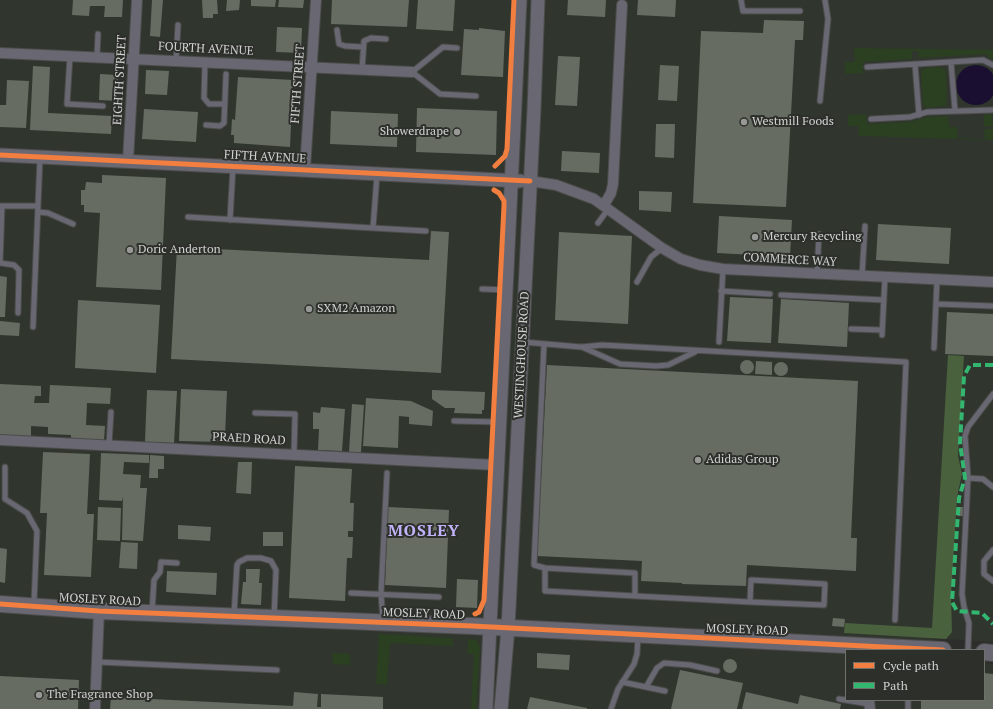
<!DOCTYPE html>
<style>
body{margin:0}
#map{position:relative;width:993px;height:709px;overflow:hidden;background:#2d2e2c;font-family:"PT Serif",serif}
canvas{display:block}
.legend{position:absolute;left:845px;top:649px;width:140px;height:52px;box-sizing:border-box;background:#2d2f2b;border:1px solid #6f716d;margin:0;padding:5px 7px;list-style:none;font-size:12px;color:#d2d3d1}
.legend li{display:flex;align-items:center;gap:8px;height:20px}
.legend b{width:20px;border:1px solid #6f716d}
</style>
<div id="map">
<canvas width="993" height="709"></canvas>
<ul class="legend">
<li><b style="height:5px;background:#f27e40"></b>Cycle path</li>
<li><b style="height:5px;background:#33b770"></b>Path</li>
</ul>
</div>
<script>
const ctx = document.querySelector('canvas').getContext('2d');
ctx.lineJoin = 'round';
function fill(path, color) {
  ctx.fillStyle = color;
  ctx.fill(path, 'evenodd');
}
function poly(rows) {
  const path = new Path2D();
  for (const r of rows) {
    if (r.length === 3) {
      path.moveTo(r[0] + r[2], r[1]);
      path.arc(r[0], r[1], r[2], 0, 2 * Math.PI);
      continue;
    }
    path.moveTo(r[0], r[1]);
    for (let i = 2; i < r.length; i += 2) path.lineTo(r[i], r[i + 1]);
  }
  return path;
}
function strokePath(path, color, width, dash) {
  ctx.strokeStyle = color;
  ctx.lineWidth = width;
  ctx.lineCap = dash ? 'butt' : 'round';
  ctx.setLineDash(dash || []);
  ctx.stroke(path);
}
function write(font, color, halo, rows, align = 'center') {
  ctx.font = font + ' "PT Serif",serif';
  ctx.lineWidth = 4;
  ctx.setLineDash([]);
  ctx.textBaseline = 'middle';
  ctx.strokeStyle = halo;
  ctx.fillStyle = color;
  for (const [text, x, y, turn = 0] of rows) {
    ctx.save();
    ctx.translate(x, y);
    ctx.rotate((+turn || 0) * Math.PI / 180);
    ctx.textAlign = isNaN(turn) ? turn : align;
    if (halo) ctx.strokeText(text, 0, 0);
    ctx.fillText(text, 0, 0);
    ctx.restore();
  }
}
fill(poly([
 [0,0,993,0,993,642,932,638,939,650,846,650,846,700,984,700,984,663,993,664,993,709,0,709]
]), '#30362e');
fill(poly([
 [854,48,993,50,993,60,985,54,919,58,918,51,912,51,912,59,863,62,863,73,845,74,845,62,855,62],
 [940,67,946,71,947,104,945,106,926,108,923,105,921,70,926,68],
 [866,114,867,124,909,122,928,117,948,116,949,127,957,127,958,138,985,139,984,129,993,129,993,140,859,136,858,126,848,126,848,115],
 [992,114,993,127,984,126,984,115],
 [379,634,453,638,453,646,390,643,387,685,376,684],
 [468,639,477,640,480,648,476,709,471,709,474,654,468,654],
 [333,653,350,654,350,665,332,664]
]), '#2b3f21');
fill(poly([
 [948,355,964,356,958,456,962,474,957,497,951,596,952,632,946,639,844,633,845,623,932,628]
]), '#4a613e');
fill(poly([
 [976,85,20]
]), '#1a0f31');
fill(poly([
 [73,0,123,0,122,17,104,17,105,6,90,6,89,16,72,15],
 [152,0,163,0,160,37,150,36],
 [202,0,217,0,218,14,213,14,213,18,203,18],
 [227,0,240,0,239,10,226,11],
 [251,0,276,0,275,7,251,6],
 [279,0,304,0,303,8,278,7],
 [332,0,409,0,407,27,331,24],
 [418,0,455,0,453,31,416,29],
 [568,0,606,0,605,17,567,15],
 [638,0,676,0,675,17,637,15],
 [764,20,804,21,803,40,795,40,786,207,693,203,701,31,763,33],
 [277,27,302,28,301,53,276,52],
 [479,28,505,31,503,77,461,75,464,29,479,30],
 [558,56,580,57,577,106,555,105],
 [660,65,679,66,677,101,658,100],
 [33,66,50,67,48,113,112,116,111,134,30,130],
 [146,70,169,71,167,95,145,94],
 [100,74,118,75,117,101,99,100],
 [238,77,293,80,290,147,234,143,234,135,231,135,232,119,235,120],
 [7,80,29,81,26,128,0,127,0,105,6,105],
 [417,108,497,111,496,155,416,152],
 [144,109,198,112,196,142,142,139],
 [331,111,398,114,397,147,330,144],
 [656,124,675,124,674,158,655,157],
 [562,151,600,153,599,173,561,171],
 [102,175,166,178,161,290,96,287,100,213,84,212,84,205,81,205,81,190,85,190,86,182,102,183],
 [639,191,672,192,671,212,639,210],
 [719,216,792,220,790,257,717,253],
 [878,224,951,228,949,264,876,260],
 [431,231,449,232,441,373,171,359,177,247,429,260],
 [559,232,632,236,628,324,555,320],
 [0,276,7,277,5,317,0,317],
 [730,297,773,299,771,343,727,341],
 [781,299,849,303,847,347,778,343],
 [78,300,160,305,156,373,75,368],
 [947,312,993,314,993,356,945,354],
 [0,321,20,323,19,336,0,335],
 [747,367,7],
 [756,361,772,362,772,375,755,374],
 [781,369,7],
 [547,365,858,381,851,538,857,538,856,571,747,565,746,586,682,584,682,583,641,581,642,561,537,556],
 [0,384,41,386,41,396,35,396,34,403,49,403,50,385,111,388,110,404,87,403,86,425,105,426,104,440,71,439,71,435,48,434,48,427,31,426,31,436,0,435],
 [181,389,227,391,225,436,220,436,220,442,179,441],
 [147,390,177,391,174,443,145,442],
 [432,390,485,392,484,410,482,410,482,414,454,413,455,408,445,408,432,399],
 [366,398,411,401,433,411,432,426,409,424,409,417,399,416,398,448,363,446],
 [352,404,364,405,361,452,349,452],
 [321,407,345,409,342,451,318,450,319,429,313,429,313,412,320,413],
 [43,452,90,454,87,514,94,514,91,577,44,575,47,513,40,513],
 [101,453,149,455,149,463,124,462,123,474,141,475,140,488,147,488,143,541,122,540,123,497,122,501,99,500],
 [150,455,164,456,164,469,158,469,158,478,149,478],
 [238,462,252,462,251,494,236,493],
 [295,466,352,469,350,503,354,503,353,531,348,531,348,537,353,537,352,558,347,558,345,601,289,598],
 [98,507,121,508,120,541,97,540],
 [388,507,449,510,446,588,385,585],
 [958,507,964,507,964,516,957,516],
 [178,525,211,527,210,541,178,539],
 [263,532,283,532,283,546,263,546],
 [121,542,138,543,137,569,119,568],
 [0,548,7,549,5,583,0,582],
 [246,569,260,569,259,583,262,583,261,605,241,604,243,582,246,582],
 [167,571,217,573,216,595,166,592],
 [457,579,478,580,477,608,456,607],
 [833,618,845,619,844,627,832,626],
 [537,653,570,655,569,670,537,668],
 [730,666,7],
 [680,670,743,683,737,709,671,709],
 [984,673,993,674,993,709,921,709,921,700,984,700],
 [0,676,79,680,78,709,0,709],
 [294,692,318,694,317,707,321,707,321,694,383,697,383,709,110,709,111,697,293,706],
 [746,692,798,704,800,695,841,704,840,709,742,709],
 [530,697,587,708,587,709,527,709]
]), '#666c62');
const service = poly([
 [741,0,743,11,800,11],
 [337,30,339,44,345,46,363,47],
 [457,48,443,47,412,72,440,94,476,96],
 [70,56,67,104,103,106],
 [97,57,98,34],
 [176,61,178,25],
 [205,62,204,98,209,104,225,104],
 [951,62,955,111],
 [915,64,919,115],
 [867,67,983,60,993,65],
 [362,70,364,41,371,38,386,39],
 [820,101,828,19,825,0],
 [871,119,910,117,927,112,993,110],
 [206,125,220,126,224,123,226,74],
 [377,175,373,228,426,231],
 [0,206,38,206],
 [38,212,48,213,73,224],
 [188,217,373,228],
 [230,220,233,167],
 [598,223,609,208],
 [0,263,14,265,19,270,18,313],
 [0,263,2,206],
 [817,274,819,234],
 [862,276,865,226],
 [637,282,651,257,662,248],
 [482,289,506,290],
 [721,291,770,294],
 [781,295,884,300],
 [936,304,993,306],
 [33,327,40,158],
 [851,329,882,330],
 [882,335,885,277],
 [523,342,581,347,602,345,906,362,895,620],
 [719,342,723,269],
 [544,344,534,565,545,568,545,591,635,596,750,602,824,605,825,584,751,580,750,602],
 [582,347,620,364,656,366,668,365,695,352],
 [934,348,937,280],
 [255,413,295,414,294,455],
 [454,421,499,422],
 [109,445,111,412],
 [5,467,5,499,27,513,37,531,34,603],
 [968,478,983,479,993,487],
 [993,550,984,561,984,574,993,581],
 [545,568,635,573,635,596],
 [351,593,439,597],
 [152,612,154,580,160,572,161,562,177,563],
 [234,614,237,565,239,562,247,558,261,558,271,561,276,570,274,617],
 [383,620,381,594,387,473],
 [968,650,969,623,964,607,962,594,968,478,965,436,968,427,993,394],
 [97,662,277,670],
 [622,682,665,691],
 [646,687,657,668,664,663,690,665,717,671],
 [839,699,869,704],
 [611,709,618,689,634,664,637,654,638,637],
 [908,709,908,700]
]);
const minor = poly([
 [0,53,412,72],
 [128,161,137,0],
 [305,169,316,0],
 [530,181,556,185,594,199,662,248,681,259,700,265,723,269,993,282],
 [604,205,611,193,613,184,622,5],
 [0,440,496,465],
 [869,700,870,709],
 [95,709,99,611]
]);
const tertiary = poly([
 [0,155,520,181],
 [486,709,520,0],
 [501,709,508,628,534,110,538,0]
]);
const primary = poly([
 [0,604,99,611,472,626,943,650],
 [984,652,993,653]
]);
strokePath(service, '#4b4c4a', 7);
strokePath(minor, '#4b4c4a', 12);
strokePath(tertiary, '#4b4c4a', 15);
strokePath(primary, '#4b4c4a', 18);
strokePath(service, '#686772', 5);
strokePath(minor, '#686772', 10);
strokePath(tertiary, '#686772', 13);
strokePath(primary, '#696772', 16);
strokePath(poly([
 [993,365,970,365,964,376,960,443,965,478,959,498,952,602,957,611,982,613,993,624]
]), '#33b770', 4, [8, 4]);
strokePath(poly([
 [0,155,530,181],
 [495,166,505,156,507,149,514,0],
 [0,604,99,611,472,626,943,650],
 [475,614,479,612,484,600,504,206,504,201,499,193,494,190]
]), '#f27e40', 5);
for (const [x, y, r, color] of [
 [744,122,4,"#989997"],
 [457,132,4,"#989997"],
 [755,237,4,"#989997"],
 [130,250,4,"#989997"],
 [309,309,4,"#989997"],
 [698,460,4,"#989997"],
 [39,695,4,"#989997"]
]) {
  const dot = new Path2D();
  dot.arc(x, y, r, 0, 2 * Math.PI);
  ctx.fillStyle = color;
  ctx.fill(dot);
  strokePath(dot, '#2d2f2b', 1.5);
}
write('12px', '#d2d3d1', '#2d2f2b', [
 ["FOURTH AVENUE",206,49,3],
 ["EIGHTH STREET",120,80,-87],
 ["FIFTH STREET",298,84,-86],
 ["FIFTH AVENUE",265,157,3],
 ["COMMERCE WAY",790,260,3],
 ["WESTINGHOUSE ROAD",522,355,-87],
 ["PRAED ROAD",249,439,3],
 ["MOSLEY ROAD",100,600,3],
 ["MOSLEY ROAD",424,614,2],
 ["MOSLEY ROAD",747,630,2]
]);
write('12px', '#d2d3d1', '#2d2f2b', [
 ["Westmill Foods",752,122],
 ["Showerdrape",449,132,"right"],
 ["Mercury Recycling",763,237],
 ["Doric Anderton",138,250],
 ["SXM2 Amazon",317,309],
 ["Adidas Group",706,460],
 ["The Fragrance Shop",47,695]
], 'left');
ctx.letterSpacing = '1px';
write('bold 16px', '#c2b4fb', '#2d2f2b', [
 ["MOSLEY",424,531]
]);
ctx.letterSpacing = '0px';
</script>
